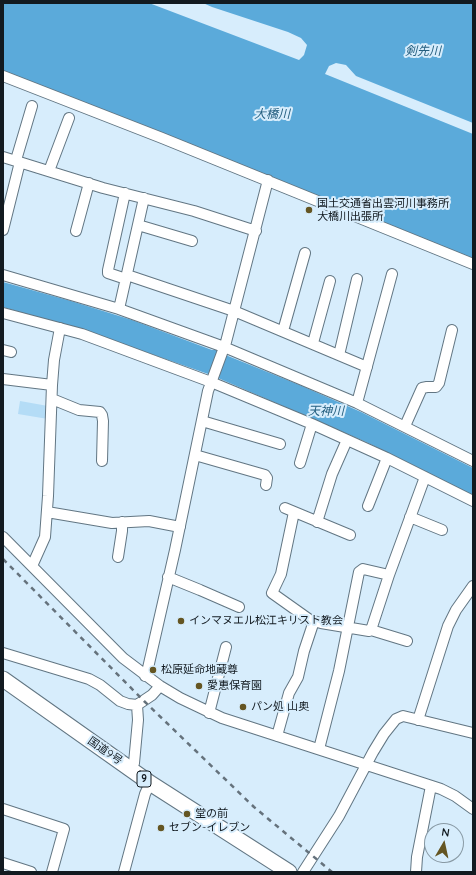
<!DOCTYPE html>
<meta charset="utf-8">
<style>
body{margin:0}
#map{position:relative;width:476px;height:875px;overflow:hidden;background:#d7edfc;font-family:Quicksand,sans-serif}
canvas{display:block}
.frame{position:absolute;inset:0;border:4px solid #121a20;pointer-events:none}
.north{position:absolute;left:424px;top:823px;width:40px;height:40px;box-sizing:border-box;background:#d7edfc;border:1px solid #8899a4;border-radius:50%;rotate:9deg;font-size:11px;font-weight:700;line-height:16px;text-align:center;color:#121a20}
.north::after{content:'';display:block;margin:auto;width:14px;height:18px;background:#645522;clip-path:polygon(50% 0,100% 100%,50% 72%,0 100%)}
</style>
<div id="map">
<canvas width="476" height="875"></canvas>
<div class="frame"></div>
<div class="north">N</div>
</div>
<script>
const ctx = document.querySelector('canvas').getContext('2d');
ctx.lineJoin = 'round';
function fill(path, color) {
  ctx.fillStyle = color;
  ctx.fill(path, 'evenodd');
}
function poly(rows) {
  const path = new Path2D();
  for (const r of rows) {
    path.moveTo(r[0], r[1]);
    for (let i = 2; i < r.length; i += 2) path.lineTo(r[i], r[i + 1]);
  }
  return path;
}
function strokePath(path, color, width, dash) {
  ctx.strokeStyle = color;
  ctx.lineWidth = width;
  ctx.lineCap = dash ? 'butt' : 'round';
  ctx.setLineDash(dash || []);
  ctx.stroke(path);
}
function write(font, color, halo, rows, align = 'center') {
  ctx.font = font + ' Quicksand,"Noto Sans JP",sans-serif';
  ctx.lineWidth = 4;
  ctx.setLineDash([]);
  ctx.textBaseline = 'middle';
  ctx.strokeStyle = halo;
  ctx.fillStyle = color;
  for (const [text, x, y, turn = 0] of rows) {
    ctx.save();
    ctx.translate(x, y);
    ctx.rotate((+turn || 0) * Math.PI / 180);
    ctx.textAlign = isNaN(turn) ? turn : align;
    if (halo) ctx.strokeText(text, 0, 0);
    ctx.fillText(text, 0, 0);
    ctx.restore();
  }
}
fill(poly([
 [20,401,48,406,48,419,18,414]
]), '#b4dcf6');
fill(poly([
 [3,3,149,3,299,60,304,55,307,45,301,38,288,32,212,7,203,3,473,3,473,123,356,76,346,65,336,63,329,66,325,74,473,134,473,259,3,73],
 [3,282,71,301,132,320,212,350,220,349,228,356,302,386,361,412,473,468,473,496,413,465,366,442,211,375,94,334,3,307]
]), '#5baada');
const minor = poly([
 [3,76,162,138,473,264],
 [3,157,103,188,194,211,256,231],
 [16,160,32,106],
 [49,171,69,118],
 [125,193,108,270,108,273,126,279],
 [138,225,192,241],
 [3,230,20,162],
 [76,231,89,183],
 [3,275,119,309,224,347,357,403,473,461],
 [127,275,234,311,367,367],
 [119,309,144,198],
 [3,313,82,334,211,382,312,424,387,458,473,501],
 [283,331,305,253],
 [313,343,330,281],
 [3,350,11,352],
 [339,355,357,279],
 [3,379,52,385],
 [52,399,79,410,100,412,102,415,103,421,102,461],
 [357,403,392,274],
 [202,421,280,444],
 [405,426,422,388,427,387,436,387,439,383,452,330],
 [195,455,265,475,267,478,266,485],
 [300,463,312,424],
 [368,506,387,458],
 [285,508,350,535],
 [47,512,112,523,149,521,180,527],
 [294,512,281,574,272,593,310,620,321,623,369,631,371,630,389,575,425,477],
 [410,517,442,530],
 [317,522,332,474,347,440],
 [3,537,123,658,160,686,180,698,222,718,441,789,455,796,473,809],
 [118,557,122,531,122,522],
 [32,566,45,537,48,496,52,385,54,360,60,328],
 [168,577,200,590,239,607],
 [371,630,407,641],
 [3,653,89,679,100,685,120,701,128,704,137,705,152,695,160,686],
 [145,676,148,668,175,550,208,391,226,342,268,180],
 [209,713,226,647],
 [418,720,448,626,456,610,473,586],
 [277,736,289,693,298,677,304,651,314,621],
 [319,749,339,671,359,572,363,569,389,575],
 [131,769,134,763,138,720,137,705],
 [3,809,64,829,52,872],
 [3,863,31,872],
 [124,872,145,794,150,783],
 [303,872,339,816,373,752,384,734,396,719,403,716,473,733],
 [416,872,417,857,431,786]
]);
const highway = poly([
 [3,679,150,783,289,872]
]);
strokePath(minor, '#627683', 12);
strokePath(highway, '#627683', 17);
strokePath(minor, '#fff', 10);
strokePath(highway, '#fff', 15);
strokePath(poly([
 [3,559,144,701,254,807,332,872]
]), '#65727c', 2.5, [5, 5]);
for (const [x, y, r, color] of [
 [309,210,4,"#645522"],
 [181,621,4,"#645522"],
 [153,670,4,"#645522"],
 [199,686,4,"#645522"],
 [243,707,4,"#645522"],
 [187,814,4,"#645522"],
 [161,828,4,"#645522"]
]) {
  const dot = new Path2D();
  dot.arc(x, y, r, 0, 2 * Math.PI);
  ctx.fillStyle = color;
  ctx.fill(dot);
  strokePath(dot, '#d7edfc', 1.5);
}
for (const [x, y, w] of [
 [144,779,14]
]) {
  const box = new Path2D();
  box.roundRect(x - w / 2, y - 8, w, 16, 3);
  ctx.fillStyle = '#d7edfc';
  ctx.fill(box);
  strokePath(box, '#121a20', 1);
}
write('bold 10px', '#121a20', null, [
 ["9",144,779]
]);
write('11px', '#121a20', '#d7edfc', [
 ["国土交通省出雲河川事務所",317,204],
 ["大橋川出張所",317,217],
 ["インマヌエル松江キリスト教会",189,621],
 ["松原延命地蔵尊",161,670],
 ["愛恵保育園",207,686],
 ["パン処 山奥",251,707],
 ["堂の前",195,814],
 ["セブン-イレブン",169,828]
], 'left');
write('11px', '#121a20', '#d7edfc', [
 ["国道9号",105,751,35]
]);
write('italic 12px', '#235e7f', '#d7edfc', [
 ["剣先川",423,51],
 ["大橋川",272,114],
 ["天神川",326,411]
]);
</script>
